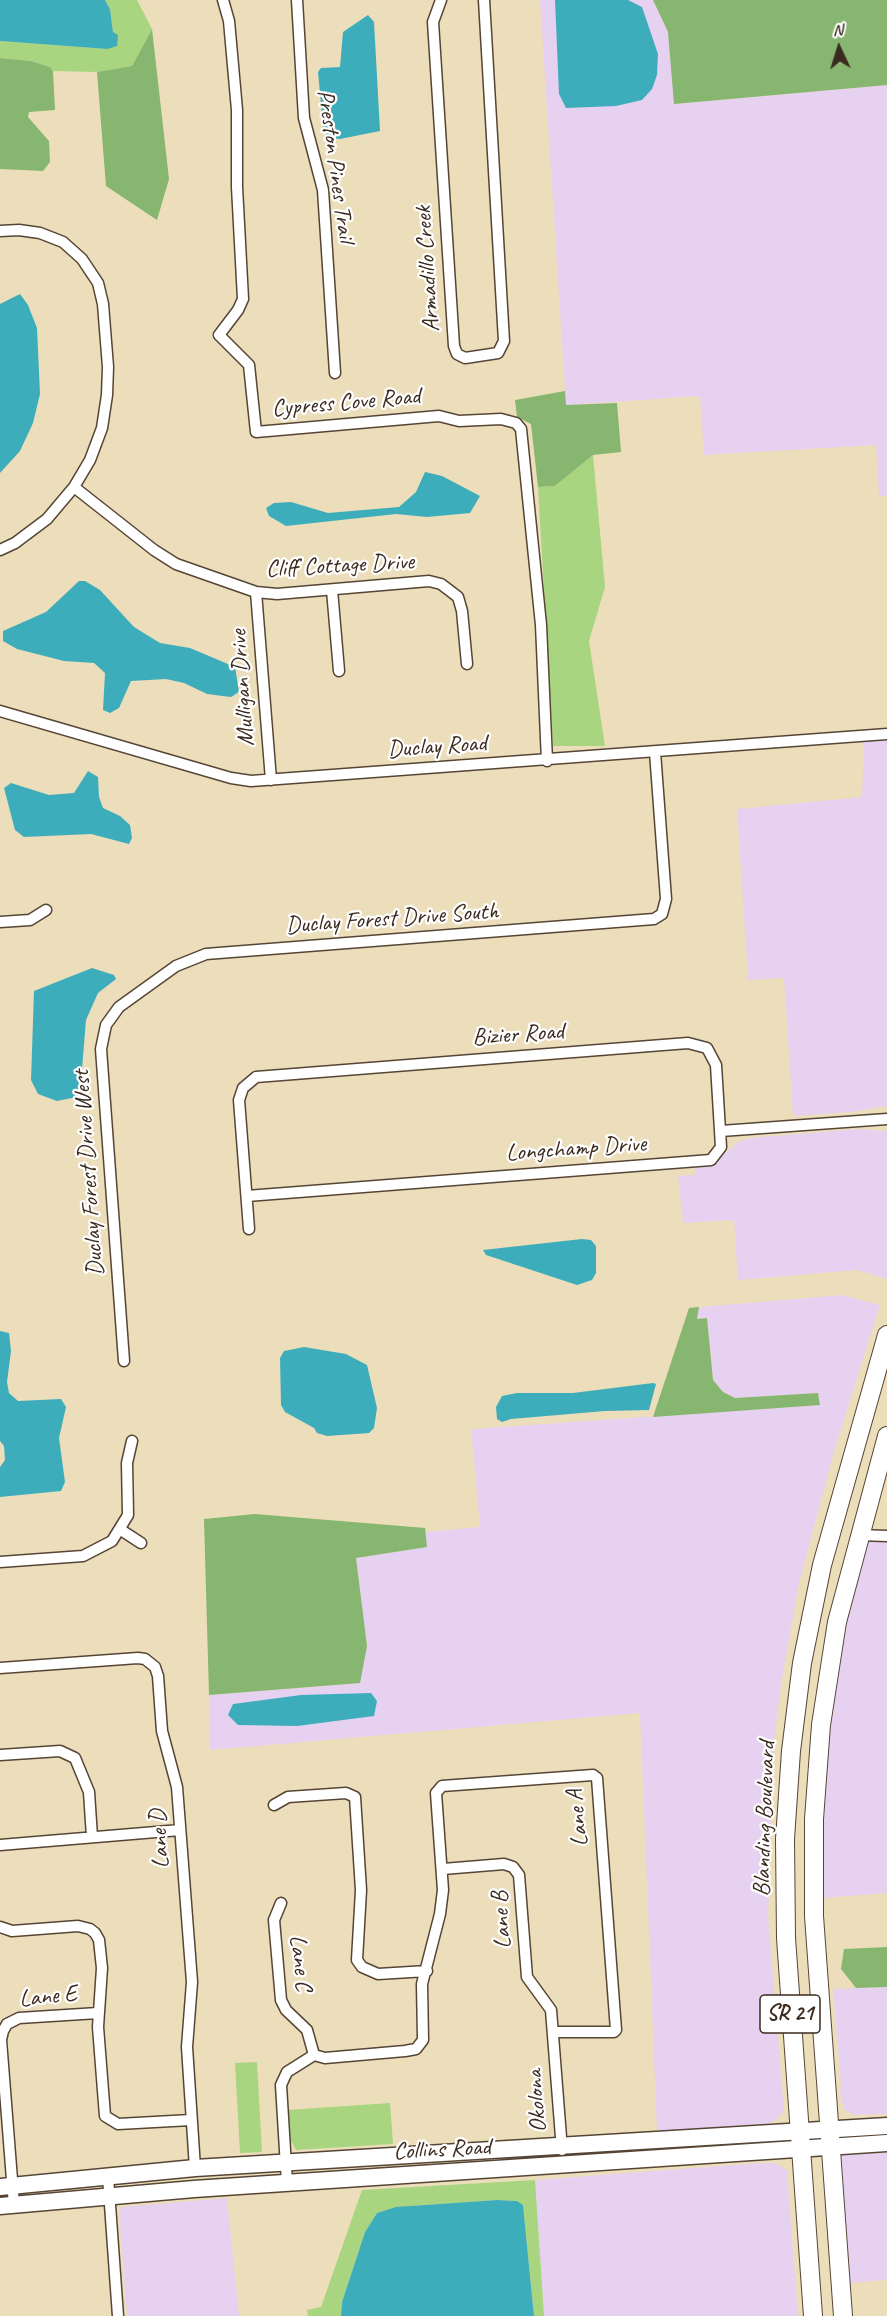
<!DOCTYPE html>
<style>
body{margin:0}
#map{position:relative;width:887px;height:2316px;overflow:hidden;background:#ecdeba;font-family:Caveat,sans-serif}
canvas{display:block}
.north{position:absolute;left:809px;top:18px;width:60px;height:60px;-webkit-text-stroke:4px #fff;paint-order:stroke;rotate:356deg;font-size:16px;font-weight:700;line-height:24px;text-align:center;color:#3b2a1e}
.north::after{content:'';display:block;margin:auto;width:21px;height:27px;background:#3b2a1e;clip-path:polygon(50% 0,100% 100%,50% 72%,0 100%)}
</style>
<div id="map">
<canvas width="887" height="2316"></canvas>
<div class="north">N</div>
</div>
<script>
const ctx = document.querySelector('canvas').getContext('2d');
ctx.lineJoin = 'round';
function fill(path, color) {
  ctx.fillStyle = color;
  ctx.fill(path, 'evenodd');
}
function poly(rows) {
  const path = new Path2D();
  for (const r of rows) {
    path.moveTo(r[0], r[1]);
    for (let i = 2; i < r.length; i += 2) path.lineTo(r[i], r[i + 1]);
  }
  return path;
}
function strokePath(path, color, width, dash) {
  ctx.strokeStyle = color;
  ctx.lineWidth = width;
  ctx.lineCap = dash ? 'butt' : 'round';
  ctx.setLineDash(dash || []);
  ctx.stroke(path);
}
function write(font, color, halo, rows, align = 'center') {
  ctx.font = font + ' Caveat,sans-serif';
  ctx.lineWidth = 4.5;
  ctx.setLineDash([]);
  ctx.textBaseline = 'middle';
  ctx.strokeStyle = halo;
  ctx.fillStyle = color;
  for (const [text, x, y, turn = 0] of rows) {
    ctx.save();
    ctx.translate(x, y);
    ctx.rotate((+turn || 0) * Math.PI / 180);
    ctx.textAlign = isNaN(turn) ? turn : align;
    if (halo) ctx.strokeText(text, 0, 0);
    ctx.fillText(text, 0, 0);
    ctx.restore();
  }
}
fill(poly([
 [540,0,653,0,668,32,675,104,887,85,887,496,879,496,876,445,704,455,700,396,566,405],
 [887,740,887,1106,851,1112,793,1116,784,978,748,980,737,809,862,797,864,741],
 [857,1129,887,1131,887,1279,857,1270,738,1280,734,1220,683,1223,678,1176,695,1175,695,1168,712,1165,738,1142,750,1138],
 [842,1295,880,1305,834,1451,799,1583,781,1684,774,1740,768,1916,784,2111,775,2121,766,2124,657,2131,640,1713,210,1750,209,1695,360,1683,367,1646,356,1558,426,1547,425,1532,480,1527,471,1429,820,1405,818,1393,735,1398,723,1392,713,1380,707,1319,697,1319,699,1307],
 [863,1540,887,1541,887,1893,822,1898,822,1816,830,1720,850,1593],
 [887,1987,887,2114,853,2115,844,2109,840,2095,841,2085,833,1989],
 [887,2147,887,2280,848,2283,836,2151],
 [759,2163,774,2163,787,2170,798,2316,544,2316,535,2180],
 [227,2198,239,2316,127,2316,119,2212,121,2207]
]), '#e6d2f0');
fill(poly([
 [105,0,137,0,152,29,132,66,97,72,53,71,50,67,31,61,0,58,0,41,107,49,113,32,110,9],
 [593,455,605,587,589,641,605,746,553,746,538,487,555,486],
 [257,2062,262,2152,240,2153,235,2063],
 [390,2103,393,2144,296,2150,290,2139,287,2110],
 [535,2180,544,2316,534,2316,523,2205,517,2201,497,2200,411,2206,377,2213,365,2232,342,2302,341,2316,308,2316,307,2310,321,2307,362,2190]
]), '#a9d581');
fill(poly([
 [653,0,887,0,887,85,674,104,668,32],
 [152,29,169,179,157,220,106,186,97,72,132,66],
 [0,58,31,61,50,67,53,71,55,110,29,112,28,117,49,141,50,162,43,171,0,169],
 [565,391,566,405,617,403,621,452,593,455,555,486,538,487,531,424,517,417,515,400],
 [699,1307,697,1319,707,1318,713,1380,723,1392,735,1398,818,1393,820,1405,653,1417,689,1308],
 [255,1514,425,1528,427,1547,356,1558,367,1646,360,1683,209,1695,204,1519],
 [887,1947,887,1987,856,1988,841,1969,844,1949]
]), '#86b66f');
fill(poly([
 [0,0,105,0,110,9,113,32,118,35,117,46,107,49,0,41],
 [555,0,628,0,642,7,658,54,657,75,652,89,642,100,616,106,566,108,559,94],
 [368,15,374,22,380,131,340,139,328,138,323,126,318,72,321,68,340,67,343,32],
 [20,294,28,305,37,328,40,394,33,423,20,451,0,473,0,304],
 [425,472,442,476,480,496,470,513,427,517,396,514,286,526,269,516,266,508,274,503,291,502,328,513,399,507,416,492],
 [79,581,85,581,100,590,134,627,160,643,190,648,235,667,239,692,231,697,207,694,184,683,166,679,131,681,119,708,110,713,103,710,105,673,94,663,64,661,17,649,3,641,3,631,46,612],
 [88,771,98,777,99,797,103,808,120,816,130,825,132,838,129,844,91,834,24,837,15,830,4,788,11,783,49,795,74,793],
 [92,968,114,975,116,979,98,993,86,1020,82,1069,77,1097,57,1101,38,1094,31,1080,34,991],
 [582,1239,591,1240,596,1246,596,1273,592,1280,577,1285,486,1255,483,1250],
 [0,1331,9,1333,11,1351,7,1382,9,1393,18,1401,61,1399,66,1407,59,1438,65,1482,61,1491,0,1497,0,1467,5,1460,4,1446,0,1441],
 [304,1347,346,1354,367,1365,377,1408,374,1428,369,1433,327,1436,317,1433,314,1428,285,1412,281,1405,280,1358,284,1351],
 [653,1383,656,1384,649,1410,605,1411,511,1419,502,1422,497,1419,496,1407,502,1396,517,1393,573,1393],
 [371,1693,377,1701,374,1716,297,1726,238,1725,228,1715,233,1704,301,1695],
 [497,2200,517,2201,523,2205,534,2316,341,2316,342,2302,365,2232,377,2213,396,2207]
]), '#3eadbb');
const street = poly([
 [223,0,229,21,237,110,237,187,243,299,238,310,219,335,249,365,256,432,439,416,459,421,501,419,516,423,521,429,541,625,547,761],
 [297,0,304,118,323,190,335,373],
 [441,0,433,22,454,346,457,354,465,358,498,353,504,341,484,0],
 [0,231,19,230,40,233,63,242,82,259,98,283,103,304,108,367,107,395,102,428,90,460,74,487,47,519,15,543,0,550],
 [74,487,154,550,176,564,256,592,277,594,429,581,441,584,458,597,462,611,467,664],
 [332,590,339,671],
 [256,592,271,780],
 [0,711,231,778,251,781,887,734],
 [0,922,30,920,46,910],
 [721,1131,887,1119],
 [247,1196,711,1160,721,1147,716,1065,707,1048,688,1043,256,1077,243,1088,239,1100,249,1229],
 [124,1361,101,1049,106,1025,119,1007,176,966,206,954,654,919,662,914,666,899,655,752],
 [121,1530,141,1543],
 [859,1535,887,1536],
 [0,1562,83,1556,112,1541,128,1515,127,1463,132,1441],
 [0,1668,138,1658,145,1659,155,1667,158,1676,162,1731,177,1787,192,1982,187,2047,195,2168],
 [0,1755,60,1751,75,1758,89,1792,92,1837],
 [274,1805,288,1797,346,1793,355,1797,361,1890,357,1960,362,1967,378,1974,427,1971],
 [0,1845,180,1830],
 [443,1869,504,1864,513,1867,519,1875,527,1977,551,2010,562,2150],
 [281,1903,274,1920,281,2000,286,2010,307,2030,314,2055],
 [0,1927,12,1931,78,1926,90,1929,95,1933,99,1940,102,1968,98,2027,105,2116,118,2124,191,2120],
 [108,2177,118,2316],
 [287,2183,281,2085,287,2072,314,2055,325,2058,405,2051,416,2049,423,2040,422,1984,440,1914,443,1890,436,1793,442,1786,593,1775,597,1778,616,2030,614,2032,553,2032],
 [14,2205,1,2040,3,2031,7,2024,19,2018,98,2013]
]);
const secondary = poly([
 [0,2187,195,2168,887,2126],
 [0,2206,194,2189,887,2143]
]);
const primary = poly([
 [813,2316,786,1938,785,1839,791,1751,802,1663,822,1565,887,1335],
 [843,2316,814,1916,814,1819,821,1725,837,1622,887,1436]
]);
strokePath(street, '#564535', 13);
strokePath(secondary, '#564535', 19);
strokePath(primary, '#564535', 20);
strokePath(street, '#fff', 10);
strokePath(secondary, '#fff', 16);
strokePath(primary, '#fff', 18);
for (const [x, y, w] of [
 [790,2014,60]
]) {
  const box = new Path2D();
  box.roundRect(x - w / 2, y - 19, w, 38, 4.5);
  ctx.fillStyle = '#fff';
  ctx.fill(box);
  strokePath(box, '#3b2a1e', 1.5);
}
write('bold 22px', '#3b2a1e', null, [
 ["SR 21",790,2014]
]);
write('24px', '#3b2a1e', '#fff', [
 ["Preston Pines Trail",335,166,82],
 ["Armadillo Creek",428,269,-94],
 ["Cypress Cove Road",346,403,-5],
 ["Cliff Cottage Drive",340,566,-3],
 ["Mulligan Drive",243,688,-94],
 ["Duclay Road",437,747,-4],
 ["Duclay Forest Drive South",392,919,-4],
 ["Bizier Road",518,1035,-4],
 ["Longchamp Drive",576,1149,-4],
 ["Duclay Forest Drive West",89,1173,-94],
 ["Lane A",578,1818,-96],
 ["Blanding Boulevard",765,1819,-88],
 ["Lane D",160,1839,-94],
 ["Lane B",502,1920,-94],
 ["Lane C",300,1963,83],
 ["Lane E",48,1997,-6],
 ["Okolona",537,2101,-94],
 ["Collins Road",442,2150,-3]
]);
</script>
